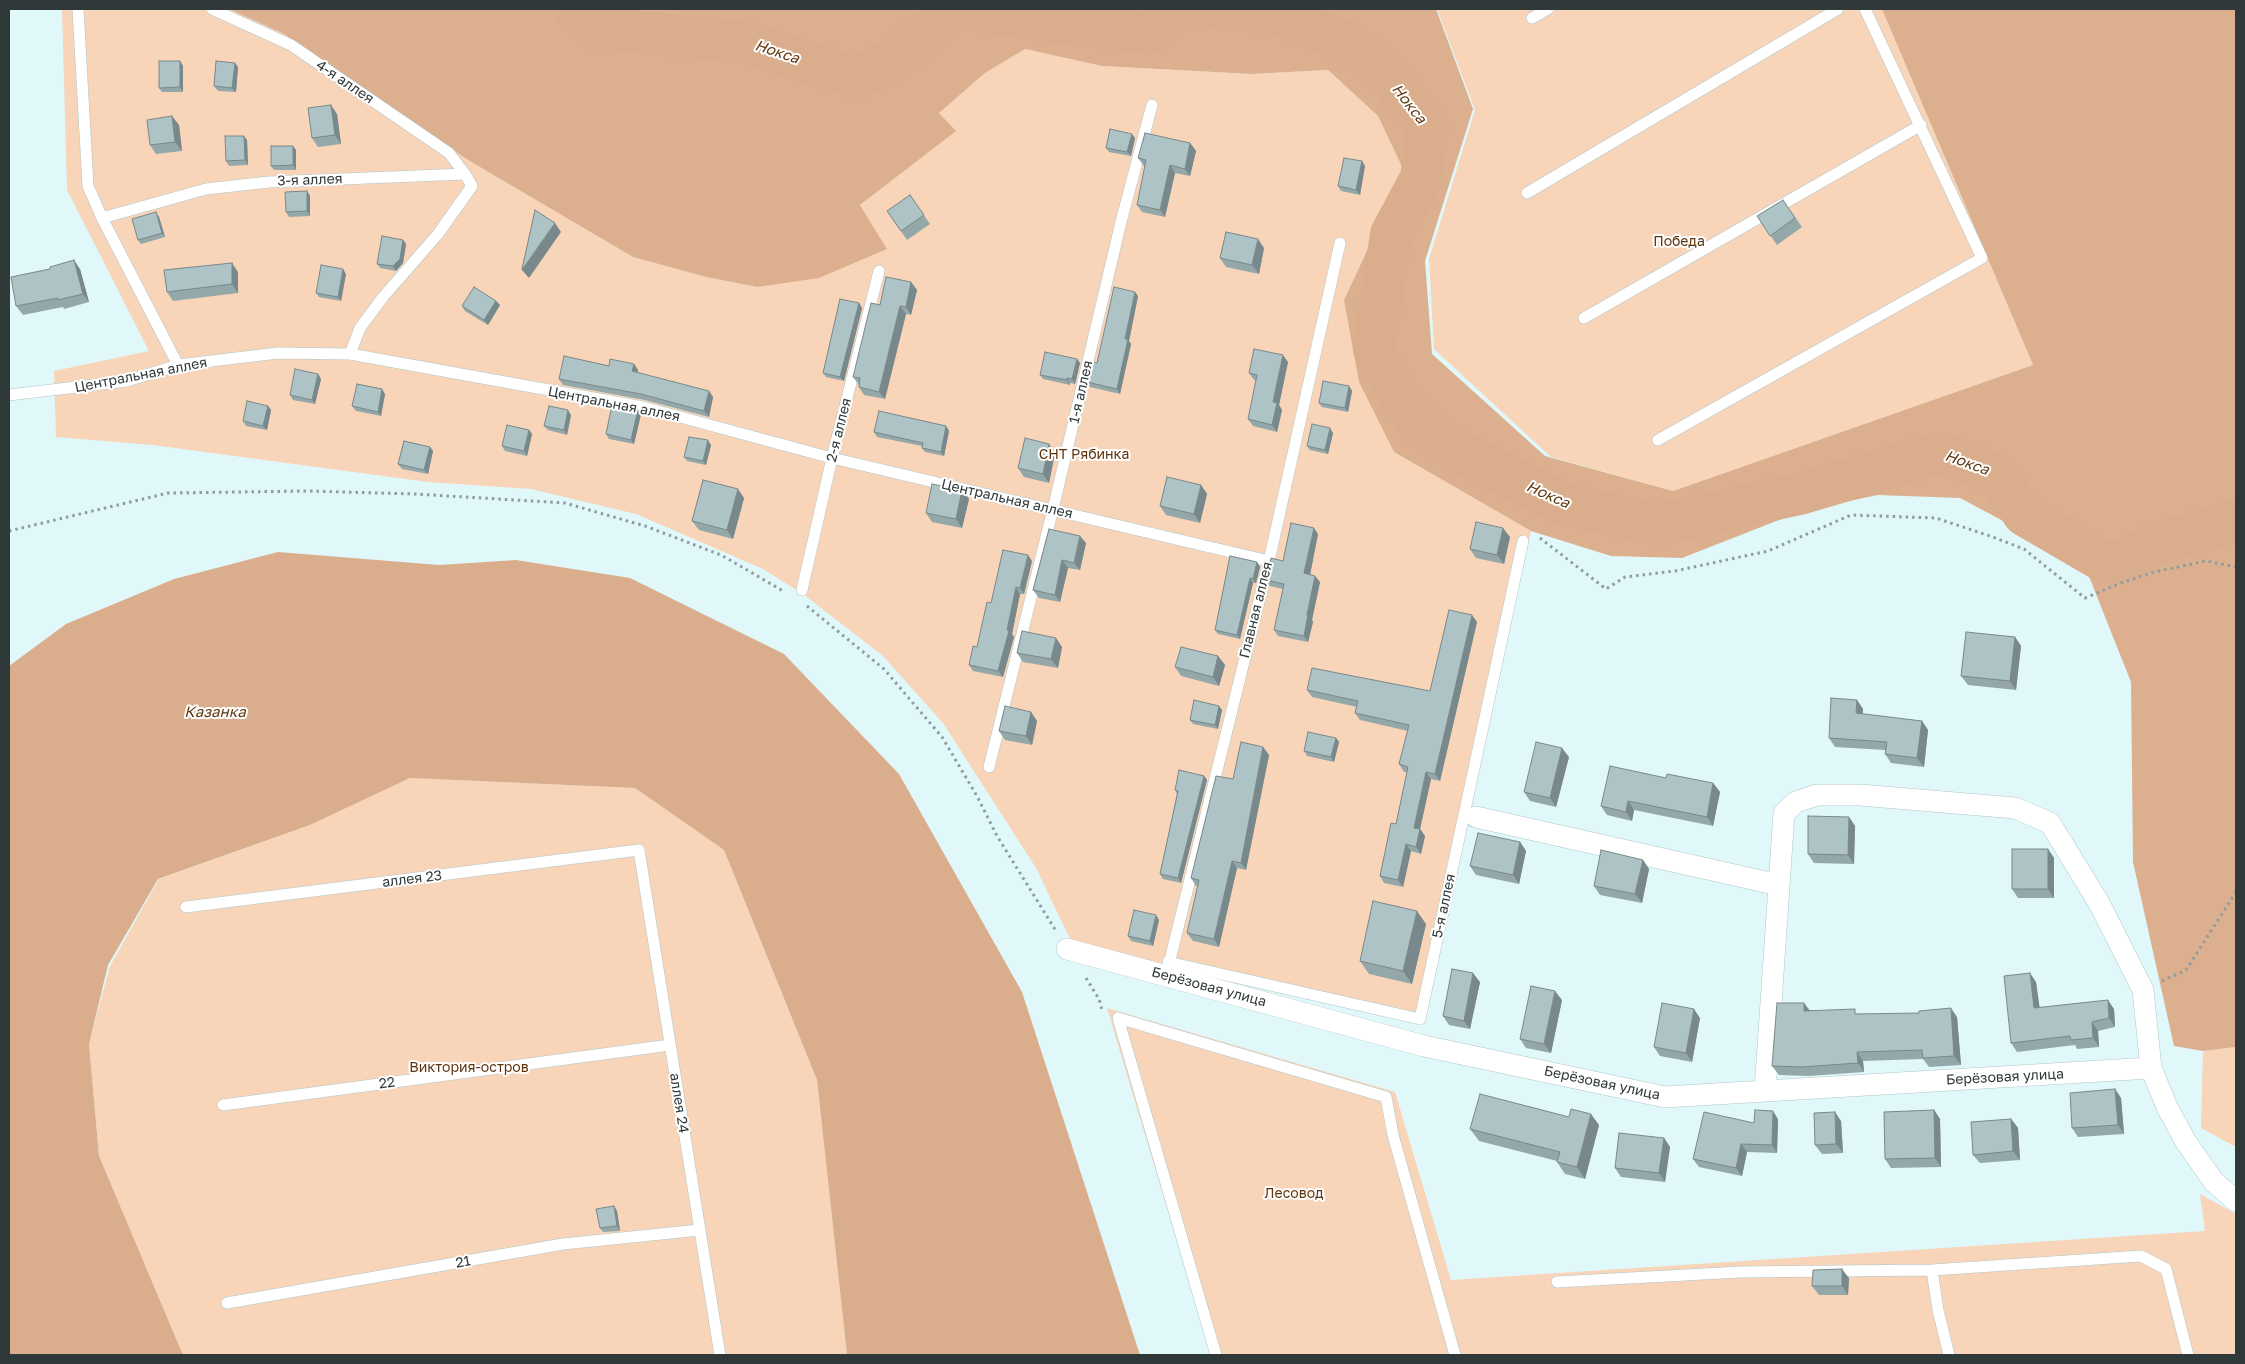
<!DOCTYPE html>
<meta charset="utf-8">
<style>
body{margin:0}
#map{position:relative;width:2245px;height:1364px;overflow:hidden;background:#e0f8fa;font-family:"Golos Text",sans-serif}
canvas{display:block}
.frame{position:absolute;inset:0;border:10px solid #30393a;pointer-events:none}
</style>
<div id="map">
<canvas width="2245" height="1364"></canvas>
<div class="frame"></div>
</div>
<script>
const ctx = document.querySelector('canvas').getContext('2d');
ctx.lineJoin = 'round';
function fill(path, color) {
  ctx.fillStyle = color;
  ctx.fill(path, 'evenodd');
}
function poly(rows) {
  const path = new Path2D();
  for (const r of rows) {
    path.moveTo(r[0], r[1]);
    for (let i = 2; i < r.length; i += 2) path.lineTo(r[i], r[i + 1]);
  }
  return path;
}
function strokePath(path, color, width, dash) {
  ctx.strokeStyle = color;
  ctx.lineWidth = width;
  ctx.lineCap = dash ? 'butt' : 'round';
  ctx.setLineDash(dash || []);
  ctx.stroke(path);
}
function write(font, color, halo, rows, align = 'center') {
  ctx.font = font + ' "Golos Text",sans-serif';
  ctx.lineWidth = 4;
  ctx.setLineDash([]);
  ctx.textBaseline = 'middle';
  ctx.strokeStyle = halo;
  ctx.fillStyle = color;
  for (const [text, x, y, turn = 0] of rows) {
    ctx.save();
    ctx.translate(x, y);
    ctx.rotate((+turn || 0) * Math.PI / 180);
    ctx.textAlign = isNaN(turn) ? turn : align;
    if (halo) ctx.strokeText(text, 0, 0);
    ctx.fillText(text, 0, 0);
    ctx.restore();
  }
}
fill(poly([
 [62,9,229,9,284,34,468,160,633,257,706,277,757,287,887,249,860,205,955,131,939,113,985,73,1025,49,1102,66,1251,74,1328,70,1378,116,1404,171,1344,300,1394,452,1531,531,1425,1024,1167,967,1072,943,1036,868,943,723,883,656,803,594,763,569,636,514,531,489,428,482,153,445,56,437,54,371,149,351,67,190],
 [1437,9,1882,9,2033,365,1673,491,1551,457,1434,349,1429,259,1475,110],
 [410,778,635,788,724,850,817,1080,847,1355,183,1355,99,1156,89,1043,110,966,159,879,310,825],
 [1107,1008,1395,1092,1451,1280,2205,1231,2200,1194,2236,1214,2236,1355,1211,1355],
 [2236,1047,2236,1147,2201,1128,2203,1051]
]), '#f8d4b9');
fill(poly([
 [229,9,1041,9,1077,13,1111,9,1436,9,1473,109,1425,261,1432,354,1545,456,1673,491,2033,365,1882,9,2236,9,2236,1047,2203,1051,2174,1046,2133,862,2131,682,2084,564,1960,498,1878,495,1802,511,1682,558,1611,556,1531,531,1394,452,1359,382,1344,300,1404,171,1378,116,1328,70,1251,74,1102,66,1025,49,985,73,939,113,956,131,860,205,887,249,819,278,757,287,706,277,633,257,468,160,284,34]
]), '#dcb08e');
fill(poly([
 [278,552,439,565,516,560,630,578,784,654,899,774,1022,992,1140,1355,847,1355,817,1080,724,850,635,788,410,778,310,825,158,879,108,965,89,1044,99,1156,183,1355,9,1355,9,666,66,624,174,579]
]), '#daae8c');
strokePath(poly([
 [574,9,592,27,750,43,857,78,900,55,941,15,964,9],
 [975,9,988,13,1077,25,1147,33,1180,9],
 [1218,9,1271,12,1346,41,1377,64,1428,126,1421,178,1391,234,1374,349,1399,397,1423,428,1467,455,1564,504,1658,525,1799,494,1939,453,1994,473,2024,515,2110,565,2168,540,2236,521]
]), '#daae8c', 42);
const lane = poly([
 [78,9,88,186,102,218],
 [212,9,291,45,449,153,465,174],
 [1532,18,1548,9],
 [1527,193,1838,9],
 [1584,318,1921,125],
 [178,365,102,218,206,189,269,182,465,174,472,186,438,234,383,297,360,328,350,354],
 [9,395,127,381,178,365,278,353,350,354,643,407,832,458,1269,561],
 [1658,440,1982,258,1865,9],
 [802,590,832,458,879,271],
 [989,767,1053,509,1121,222,1152,105],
 [186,907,639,850,720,1355],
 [1168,962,1420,1019,1523,541],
 [1166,976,1269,561,1340,243],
 [223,1105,670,1045],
 [1932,1270,1938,1310,1949,1355],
 [1557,1282,1740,1272,1932,1270,2141,1256,2166,1269,2188,1355],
 [227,1303,563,1244,700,1230],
 [1216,1355,1118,1018,1386,1097,1393,1135,1455,1355]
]);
const street = poly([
 [1476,817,1779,885],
 [1067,949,1424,1046,1665,1097,2151,1068],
 [1765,1091,1784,813,1796,802,1817,795,1860,795,2015,808,2050,823,2099,903,2143,990,2151,1068,2167,1107,2186,1142,2214,1182,2236,1201]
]);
strokePath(lane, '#b0c7c9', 12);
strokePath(street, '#b0c7c9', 22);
strokePath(poly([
 [9,531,168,493,307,491,415,494,565,503,645,526,721,555,785,592],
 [1540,538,1606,589,1625,577,1675,571,1768,551,1851,515,1936,518,1990,536,2024,549,2085,598,2121,583,2154,572,2206,561,2236,567],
 [807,606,884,669,942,737,977,796,997,836,1056,931],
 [1086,978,1099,999,1102,1010],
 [2162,981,2186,970,2236,892]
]), '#8d9d9f', 3, [2.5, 4]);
strokePath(lane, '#fff', 11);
strokePath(street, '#fff', 21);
fill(poly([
 [180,61,183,66,183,92,162,92,159,88],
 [235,63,238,67,236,92,218,91,214,86],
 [337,114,341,144,318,147,312,138],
 [179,125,182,151,156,154,150,145],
 [1135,138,1131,156,1109,152,1106,148],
 [247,140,248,165,229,166,226,161],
 [1190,143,1196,151,1190,176,1175,173,1165,217,1142,212,1137,205,1145,166,1144,166,1138,158],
 [296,150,296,170,274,170,271,166],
 [1365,166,1360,195,1341,191,1338,186],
 [307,191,310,196,310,216,289,217,286,212],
 [910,195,930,224,907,240,887,211],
 [1783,200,1802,227,1777,245,1757,216],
 [159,217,165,237,141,244,138,240],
 [403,240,406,244,403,263,396,271,380,268,377,264],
 [1264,248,1259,274,1226,267,1220,258],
 [80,269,89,302,64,309,63,307,23,315,16,306],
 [238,272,238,293,173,301,167,292],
 [346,274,341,301,319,297,316,293],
 [911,282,917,290,911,315,906,314,885,399,864,395,859,387,859,385,853,377,880,305],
 [1138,296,1129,341,1131,344,1120,394,1090,387,1087,382,1097,363],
 [496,301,500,305,488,325,465,311,462,306],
 [859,303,862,308,844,381,826,377,823,373],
 [1077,359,1080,363,1075,384,1070,383,1070,385,1043,379,1040,375],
 [1288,362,1279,405,1282,410,1277,432,1253,426,1248,419,1256,381,1254,380,1249,373],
 [634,364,638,370,637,373,709,391,713,397,709,417,645,400,563,385,559,379,609,366],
 [318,374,321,379,315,404,293,400,290,395],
 [1349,386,1352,391,1348,412,1322,407,1319,403],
 [385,394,381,416,356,411,352,406],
 [268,406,271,410,267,430,246,426,243,421],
 [638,410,641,414,634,444,609,439,606,434],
 [571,415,567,435,548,430,544,426],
 [946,426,949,431,944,456,925,452,922,448,922,446,877,437,874,432],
 [529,430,532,434,527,456,505,451,502,446],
 [1333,433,1328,454,1310,450,1307,446],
 [711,445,706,465,687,461,684,457],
 [430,447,433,451,428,474,402,469,398,464],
 [1055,453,1049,483,1024,477,1018,468],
 [1201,485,1207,494,1200,523,1166,515,1160,506],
 [962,490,969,499,962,528,932,522,926,513],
 [744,498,733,539,699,530,692,521],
 [1049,529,1086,543,1080,570,1068,568,1060,602,1039,598,1033,590],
 [1318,534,1310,575,1315,576,1320,582,1312,620,1313,622,1308,642,1278,636,1274,630,1283,589,1270,586,1266,580,1283,561],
 [1510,537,1504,564,1476,558,1470,549],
 [1032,561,1024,594,1020,594,1012,634,1014,637,1003,677,973,671,969,665,977,647],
 [1257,562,1260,567,1256,583,1253,583,1240,639,1218,634,1215,630],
 [1477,622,1440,781,1431,779,1420,829,1425,836,1421,854,1411,851,1403,887,1384,883,1380,876,1396,824,1407,772,1404,772,1399,764,1408,731,1360,720,1355,713,1357,707,1312,697,1307,690,1430,691],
 [2015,637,2021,646,2016,690,1968,685,1961,676],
 [1056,638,1062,647,1058,668,1023,662,1017,653],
 [1218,656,1225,665,1219,686,1181,676,1175,667],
 [1857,700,1863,709,1863,714,1922,721,1928,730,1924,767,1891,763,1885,754,1885,750,1835,747,1829,738],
 [1222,710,1218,729,1193,724,1190,720],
 [1031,712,1037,721,1032,745,1005,740,999,731],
 [1336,738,1339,742,1334,762,1307,756,1304,751],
 [1263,747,1269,755,1246,870,1237,868,1219,947,1193,941,1187,933,1198,886,1196,886,1191,878,1233,779],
 [1569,757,1556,807,1530,801,1524,792],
 [1204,776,1207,780,1181,883,1163,879,1160,874,1177,794,1175,790],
 [1666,778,1713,783,1720,792,1713,826,1634,810,1632,821,1607,815,1601,806],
 [1849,817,1855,826,1854,864,1814,863,1808,854],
 [1520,842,1526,851,1519,884,1476,875,1470,866],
 [2048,849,2054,858,2054,898,2018,898,2012,889],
 [1643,860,1649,869,1642,903,1600,895,1594,886],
 [1159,920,1153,946,1131,941,1128,936],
 [1426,924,1412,984,1369,974,1360,961],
 [1480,982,1470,1029,1449,1025,1443,1016],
 [2036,982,2039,1007,2114,1009,2115,1027,2098,1031,2099,1047,2077,1049,2075,1045,2017,1052,2011,1043],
 [1562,1000,1551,1053,1526,1048,1520,1039],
 [1810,1011,1858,1014,1957,1017,1961,1065,1929,1067,1923,1059,1863,1061,1864,1072,1809,1076,1779,1075,1772,1066],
 [1700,1018,1692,1062,1660,1056,1654,1047],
 [2115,1089,2121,1098,2124,1134,2078,1137,2072,1128],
 [1934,1110,1940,1119,1941,1167,1891,1168,1885,1159],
 [1778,1119,1777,1153,1747,1152,1742,1176,1699,1167,1693,1159,1754,1123],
 [2011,1119,2018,1128,2020,1160,1980,1163,1973,1155],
 [1841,1121,1843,1153,1822,1154,1815,1145],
 [1599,1125,1585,1179,1565,1174,1557,1162,1557,1161,1479,1141,1470,1129],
 [1664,1138,1670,1147,1665,1182,1621,1177,1615,1168],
 [614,1206,617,1211,620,1231,603,1232,600,1228],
 [1849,1278,1848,1295,1819,1295,1812,1286]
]), '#95a8a9');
fill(poly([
 [180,61,183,66,183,92,180,87],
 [235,63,238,67,236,92,232,88],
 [331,105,337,114,341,144,335,135],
 [172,116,179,125,182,151,175,142],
 [1132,134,1135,138,1131,156,1127,152],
 [244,136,247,140,248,165,245,160],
 [1190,143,1196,151,1190,176,1185,169],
 [293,146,296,150,296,170,293,165],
 [1362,161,1365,166,1360,195,1356,190],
 [1170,165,1175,173,1165,217,1160,210],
 [307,191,310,196,310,216,307,211],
 [156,212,159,217,165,237,162,233],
 [555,223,561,232,529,278,522,270],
 [1258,239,1264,248,1259,274,1252,265],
 [403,240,406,244,403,263,396,271,393,266],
 [74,260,80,269,89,302,83,294],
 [232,263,238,272,238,293,232,284],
 [343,269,346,274,341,301,338,297],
 [911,282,917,290,911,315,906,307],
 [1135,292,1138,296,1129,341,1131,344,1120,394,1117,389,1125,339],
 [496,301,500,305,488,325,484,320],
 [859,303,862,308,844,381,840,377],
 [900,306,906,314,885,399,879,392],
 [1283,355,1288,362,1279,405,1282,410,1277,432,1272,425,1273,402],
 [1077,359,1080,363,1075,384,1072,379],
 [634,364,638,370,636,377,632,371],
 [318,374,321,379,315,404,312,400],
 [1067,378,1070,383,1070,385,1067,380],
 [1349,386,1352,391,1348,412,1345,408],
 [382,389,385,394,381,416,378,412],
 [709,391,713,397,709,417,704,411],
 [268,406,271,410,267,430,263,426],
 [568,410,571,415,567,435,564,430],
 [638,410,641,414,634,444,631,440],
 [946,426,949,431,944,456,941,452],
 [1330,428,1333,433,1328,454,1325,450],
 [529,430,532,434,527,456,524,451],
 [708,440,711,445,706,465,703,461],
 [1049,444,1055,453,1049,483,1043,474],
 [430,447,433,451,428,474,424,470],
 [1201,485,1207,494,1200,523,1194,514],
 [738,489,744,498,733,539,727,530],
 [962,490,969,499,962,528,956,519],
 [1314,528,1318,534,1309,580,1304,573],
 [1503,528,1510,537,1504,564,1497,555],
 [1080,536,1086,543,1080,570,1074,563],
 [1028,555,1032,561,1024,594,1020,588],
 [1062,560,1068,568,1060,602,1055,595],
 [1257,562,1260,567,1256,583,1253,579],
 [1315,576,1320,582,1312,620,1313,622,1308,642,1304,636,1307,615],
 [1250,578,1253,583,1240,639,1237,635],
 [1016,587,1020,594,1012,634,1014,637,1003,677,998,671],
 [1472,615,1477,622,1440,781,1435,774],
 [2015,637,2021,646,2016,690,2010,681],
 [1056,638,1062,647,1058,668,1051,659],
 [1218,656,1225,665,1219,686,1213,677],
 [1857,700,1863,709,1862,722,1856,713],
 [1219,706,1222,710,1218,729,1215,725],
 [1031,712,1037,721,1032,745,1026,736],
 [1922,721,1928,730,1924,767,1917,758],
 [1336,738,1339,742,1334,762,1331,757],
 [1263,747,1269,755,1246,870,1241,863],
 [1562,748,1569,757,1556,807,1550,798],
 [1426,772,1431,779,1420,829,1425,836,1421,854,1416,847,1414,828],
 [1204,776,1207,780,1181,883,1178,878],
 [1713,783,1720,792,1713,826,1707,817],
 [1628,801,1634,810,1632,821,1626,812],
 [1849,817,1855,826,1854,864,1848,855],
 [1520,842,1526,851,1519,884,1513,875],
 [1406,844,1411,851,1403,887,1398,880],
 [2048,849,2054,858,2054,898,2048,889],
 [1643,860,1649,869,1642,903,1635,894],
 [1232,861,1237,868,1219,947,1214,939],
 [1417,911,1426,924,1412,984,1403,971],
 [1156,915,1159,920,1153,946,1150,941],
 [1473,973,1480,982,1470,1029,1464,1021],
 [2030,973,2036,982,2041,1017,2034,1008],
 [1555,991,1562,1000,1551,1053,1544,1044],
 [2108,1000,2114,1009,2115,1027,2109,1018],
 [1804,1003,1811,1012,1804,1011],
 [1951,1008,1957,1017,1961,1065,1954,1056],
 [1694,1009,1700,1018,1692,1062,1686,1053],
 [2092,1022,2098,1031,2099,1047,2093,1038],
 [1857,1052,1863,1061,1864,1072,1858,1063],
 [2115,1089,2121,1098,2124,1134,2118,1125],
 [1934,1110,1940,1119,1941,1167,1935,1158],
 [1773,1111,1778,1119,1777,1153,1772,1145],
 [1835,1112,1841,1121,1843,1153,1836,1144],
 [1591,1114,1599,1125,1585,1179,1577,1167],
 [2011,1119,2018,1128,2020,1160,2013,1151],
 [1664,1138,1670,1147,1665,1182,1659,1173],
 [1741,1144,1747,1152,1742,1176,1736,1168],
 [614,1206,617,1211,620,1231,617,1226],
 [1842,1269,1849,1278,1848,1295,1842,1286]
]), '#79888a');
const building = poly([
 [159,61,180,61,180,87,159,88,159,61],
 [216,61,235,63,232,88,214,86,216,61],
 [331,105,335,135,312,138,308,108,331,105],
 [172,116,175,142,150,145,147,120,172,116],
 [1110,129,1132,134,1127,152,1106,148,1110,129],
 [1145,133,1190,143,1185,169,1170,165,1160,210,1137,205,1146,160,1138,158,1145,133],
 [225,136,244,136,245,160,226,161,225,136],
 [271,146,293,146,293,165,271,166,271,146],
 [1344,158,1362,161,1356,190,1338,186,1344,158],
 [307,191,307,211,286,212,285,192,307,191],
 [910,195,924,215,901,231,887,211,910,195],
 [1783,200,1795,218,1770,236,1757,216,1783,200],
 [535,210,555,223,522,270,522,269,535,210],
 [156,212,162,233,138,240,132,219,156,212],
 [1226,232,1258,239,1252,265,1220,258,1226,232],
 [382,236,403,240,400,259,393,266,377,264,382,236],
 [74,260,83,294,58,300,58,298,16,306,11,277,50,269,50,267,74,260],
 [232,263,232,284,167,292,164,270,232,263],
 [321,265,343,269,338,297,316,293,321,265],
 [886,277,911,282,906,307,900,306,879,392,859,387,860,378,853,377,871,303,880,305,886,277],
 [474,287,496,301,484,320,462,306,474,287],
 [1114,287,1135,292,1125,339,1128,339,1117,389,1087,382,1091,362,1097,363,1114,287],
 [840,299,859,303,840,377,823,373,840,299],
 [1254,349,1283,355,1273,402,1277,403,1272,425,1248,419,1257,375,1249,373,1254,349],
 [1045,352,1077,359,1072,379,1067,378,1067,380,1040,375,1045,352],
 [564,356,609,366,610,359,634,364,632,371,709,391,704,411,641,394,559,379,564,356],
 [295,369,318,374,312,400,290,395,295,369],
 [1323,381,1349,386,1345,408,1319,403,1323,381],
 [357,384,382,389,378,412,352,406,357,384],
 [247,401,268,406,263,426,243,421,247,401],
 [612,405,638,410,631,440,606,434,612,405],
 [549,406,568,410,564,430,544,426,549,406],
 [879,411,946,426,941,452,922,448,923,443,874,432,879,411],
 [1312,424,1330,428,1325,450,1307,446,1312,424],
 [507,425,529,430,524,451,502,446,507,425],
 [689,437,708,440,703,461,684,457,689,437],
 [1025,438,1049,444,1043,474,1018,468,1025,438],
 [404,441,430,447,424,470,398,464,404,441],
 [1167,477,1201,485,1194,514,1160,506,1167,477],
 [703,480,738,489,727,530,692,521,703,480],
 [932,484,962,490,956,519,926,513,932,484],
 [1476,522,1503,528,1497,555,1470,549,1476,522],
 [1291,523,1314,528,1304,573,1315,576,1307,615,1308,615,1304,636,1274,630,1284,584,1266,580,1271,558,1283,561,1291,523],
 [1049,529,1080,536,1074,563,1062,560,1055,595,1033,590,1049,529],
 [1003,550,1028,555,1020,588,1016,587,1007,630,1009,631,998,671,969,665,973,646,977,647,987,602,991,603,1003,550],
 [1230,556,1257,562,1253,579,1250,578,1237,635,1215,630,1230,556],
 [1449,610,1472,615,1435,774,1426,772,1414,828,1420,829,1416,847,1406,844,1398,880,1380,876,1391,823,1396,824,1408,767,1399,764,1409,725,1355,713,1358,701,1307,690,1312,668,1430,691,1449,610],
 [1022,631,1056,638,1051,659,1017,653,1022,631],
 [1966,632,2015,637,2010,681,1961,676,1966,632],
 [1181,647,1218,656,1213,677,1175,667,1181,647],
 [1831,698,1857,700,1856,713,1922,721,1917,758,1885,754,1887,742,1829,738,1831,698],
 [1194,700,1219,706,1215,725,1190,720,1194,700],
 [1005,706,1031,712,1026,736,999,731,1005,706],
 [1308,732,1336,738,1331,757,1304,751,1308,732],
 [1241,742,1263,747,1241,863,1232,861,1214,939,1187,933,1199,880,1191,878,1216,776,1233,779,1241,742],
 [1536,742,1562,748,1550,798,1524,792,1536,742],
 [1610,766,1666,778,1667,774,1713,783,1707,817,1628,801,1626,812,1601,806,1610,766],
 [1179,770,1204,776,1178,878,1160,874,1178,791,1175,790,1179,770],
 [1808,816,1849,817,1848,855,1808,854,1808,816],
 [1478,833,1520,842,1513,875,1470,866,1478,833],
 [2012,849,2048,849,2048,889,2012,889,2012,849],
 [1601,850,1643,860,1635,894,1594,886,1601,850],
 [1373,901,1417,911,1403,971,1360,961,1373,901],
 [1134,910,1156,915,1150,941,1128,936,1134,910],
 [1452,969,1473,973,1464,1021,1443,1016,1452,969],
 [2030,973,2034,1008,2108,1000,2109,1018,2092,1022,2093,1038,2071,1040,2070,1036,2011,1043,2004,976,2030,973],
 [1531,986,1555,991,1544,1044,1520,1039,1531,986],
 [1662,1003,1694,1009,1686,1053,1654,1047,1662,1003],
 [1777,1003,1804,1003,1804,1011,1855,1009,1855,1014,1919,1013,1919,1011,1951,1008,1954,1056,1923,1058,1922,1050,1857,1052,1858,1063,1802,1067,1772,1066,1777,1003],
 [2115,1089,2118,1125,2072,1128,2070,1093,2115,1089],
 [1480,1094,1569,1117,1571,1109,1591,1114,1577,1167,1557,1162,1560,1152,1470,1129,1480,1094],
 [1755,1110,1773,1111,1772,1145,1741,1144,1736,1168,1693,1159,1704,1112,1754,1123,1755,1110],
 [1934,1110,1935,1158,1885,1159,1884,1112,1934,1110],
 [1835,1112,1836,1144,1815,1145,1814,1113,1835,1112],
 [2011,1119,2013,1151,1973,1155,1971,1122,2011,1119],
 [1619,1133,1664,1138,1659,1173,1615,1168,1619,1133],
 [614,1206,617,1226,600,1228,596,1209,614,1206],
 [1842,1269,1842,1286,1812,1286,1813,1270,1842,1269]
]);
fill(building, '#adc3c5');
strokePath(building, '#79888a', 1);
write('14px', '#30393a', '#fff', [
 ["4-я аллея",345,82,34],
 ["3-я аллея",310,180,-2],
 ["Центральная аллея",141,375,-11],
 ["1-я аллея",1081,392,-77],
 ["Центральная аллея",614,404,11],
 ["2-я аллея",839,430,-76],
 ["Центральная аллея",1007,499,13],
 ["Главная аллея",1256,610,-76],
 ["аллея 23",412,879,-7],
 ["5-я аллея",1444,906,-78],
 ["Берёзовая улица",1209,987,15],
 ["Берёзовая улица",2005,1077,-3],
 ["22",387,1083,-8],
 ["Берёзовая улица",1602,1083,12],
 ["аллея 24",679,1103,81],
 ["21",463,1262,-10]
]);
write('14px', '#5f350d', '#fff', [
 ["Победа",1679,242],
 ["СНТ Рябинка",1084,455],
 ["Виктория-остров",469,1068],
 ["Лесовод",1294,1194]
]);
write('italic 15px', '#623810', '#fff', [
 ["Нокса",777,52,18],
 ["Нокса",1409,104,52],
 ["Нокса",1967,463,20],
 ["Нокса",1548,495,24],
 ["Казанка",215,712]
]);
</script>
